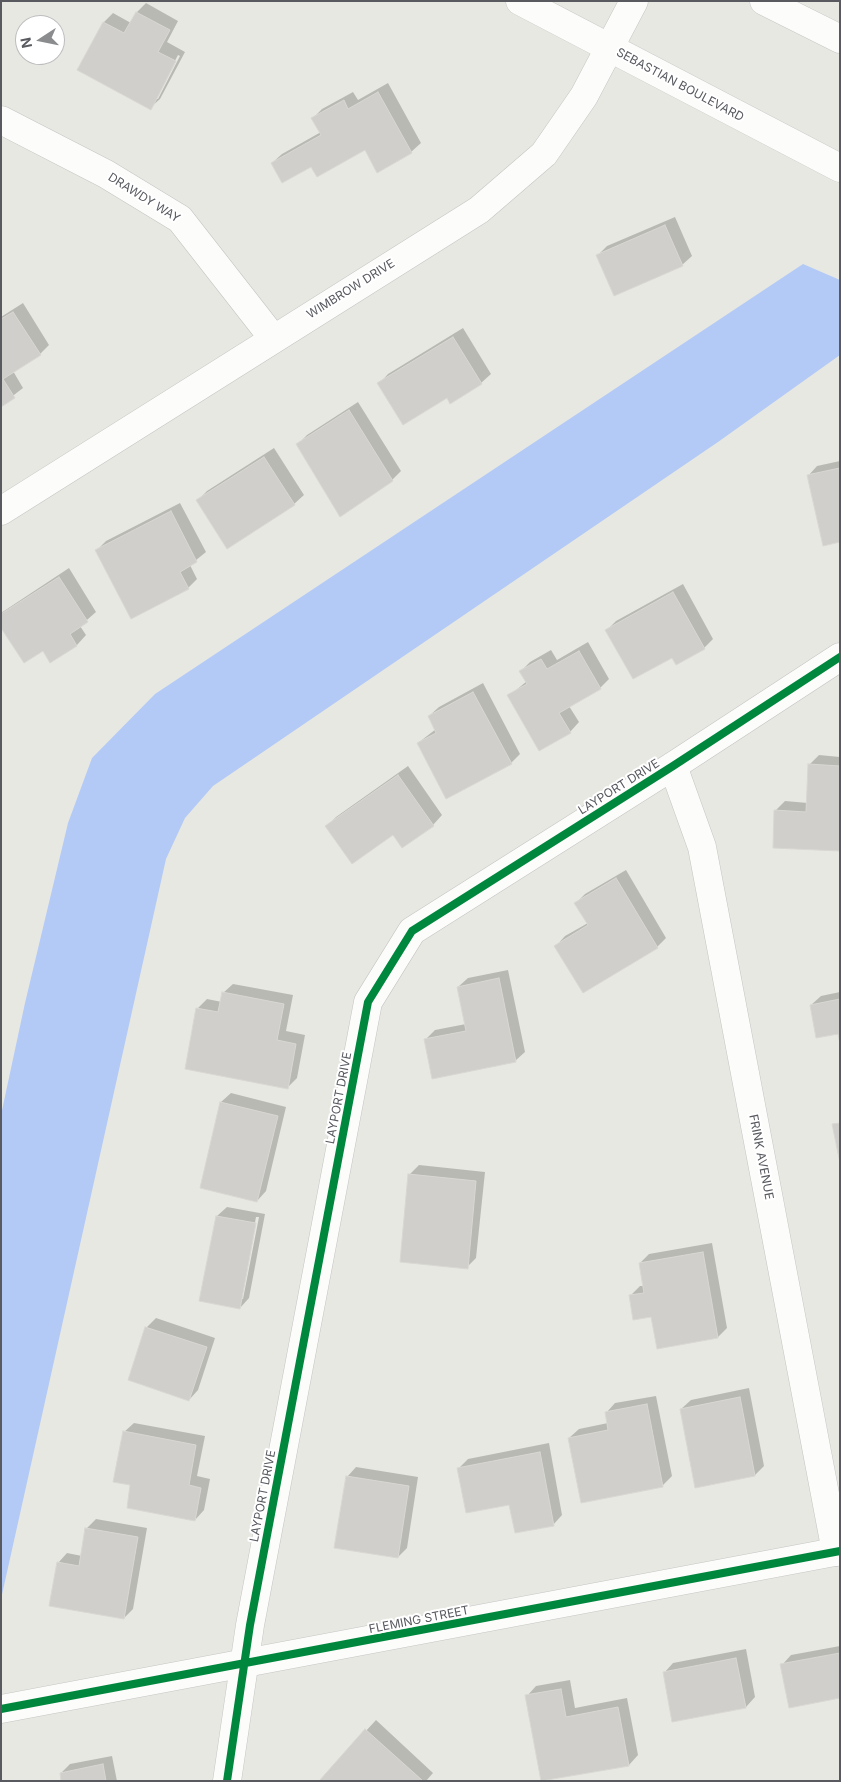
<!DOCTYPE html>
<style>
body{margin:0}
#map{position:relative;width:841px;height:1782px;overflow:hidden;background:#e8e8e2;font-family:Inter,sans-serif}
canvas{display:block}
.frame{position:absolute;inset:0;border:2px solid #585a60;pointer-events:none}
.north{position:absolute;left:15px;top:15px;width:50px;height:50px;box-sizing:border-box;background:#fff;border:1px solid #bcbdbf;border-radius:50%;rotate:259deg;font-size:14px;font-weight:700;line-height:20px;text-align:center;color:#585a60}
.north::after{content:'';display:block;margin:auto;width:18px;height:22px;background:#8a8c8e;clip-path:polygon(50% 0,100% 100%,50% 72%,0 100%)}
</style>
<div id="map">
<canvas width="841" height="1782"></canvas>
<div class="frame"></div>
<div class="north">N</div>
</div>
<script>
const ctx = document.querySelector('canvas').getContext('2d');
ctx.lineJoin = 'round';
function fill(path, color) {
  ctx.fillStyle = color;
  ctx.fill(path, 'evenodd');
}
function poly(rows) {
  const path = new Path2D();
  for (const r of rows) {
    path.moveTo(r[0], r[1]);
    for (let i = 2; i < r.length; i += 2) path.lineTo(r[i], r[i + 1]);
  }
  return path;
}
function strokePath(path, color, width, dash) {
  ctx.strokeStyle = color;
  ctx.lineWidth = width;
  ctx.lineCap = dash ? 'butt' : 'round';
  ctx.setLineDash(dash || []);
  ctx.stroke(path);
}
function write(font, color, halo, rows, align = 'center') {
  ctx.font = font + ' Inter,sans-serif';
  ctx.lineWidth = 4;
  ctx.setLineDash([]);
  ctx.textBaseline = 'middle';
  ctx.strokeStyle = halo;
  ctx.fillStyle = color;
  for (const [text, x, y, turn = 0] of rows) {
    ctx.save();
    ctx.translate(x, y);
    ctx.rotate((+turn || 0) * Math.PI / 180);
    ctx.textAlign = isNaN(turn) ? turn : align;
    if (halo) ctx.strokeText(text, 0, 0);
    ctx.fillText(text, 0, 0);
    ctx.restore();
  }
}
fill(poly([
 [803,264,840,280,840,355,718,442,213,786,185,818,166,859,1,1599,1,1115,25,1003,68,823,92,758,155,694]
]), '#b3caf6');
fill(poly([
 [146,3,178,21,167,42,185,52,160,99,150,108,79,70,104,22,113,13,131,23,137,12],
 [178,55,180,56,158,99,155,99],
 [388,83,421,143,411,152,365,149,312,165,272,163,282,154,321,132,313,118,322,109,353,92,358,100],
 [675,217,692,256,682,265,598,255,607,246],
 [23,303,49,345,40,354,13,371,23,388,1,405,1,317],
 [463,328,491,374,481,383,447,396,379,384,388,374],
 [358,402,401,471,392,480,298,444,307,435],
 [274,448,304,495,294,504,198,500,207,491],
 [840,461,840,541,808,476,817,466],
 [180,503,206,552,190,565,197,579,188,588,97,550,106,541],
 [69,568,96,612,80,626,86,635,77,645,51,661,43,649,1,626,1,613],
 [683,584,713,639,704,648,607,630,616,621],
 [588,642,609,679,600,688,569,706,579,722,570,732,509,696,527,681,521,671,530,662,551,650,557,660],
 [483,683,520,754,511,763,418,743,436,729,429,716,439,707],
 [819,755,840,757,840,850,775,811,785,801,808,803,809,765],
 [408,766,442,815,433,825,393,833,327,826,336,817],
 [626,870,666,938,657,947,556,946,565,936,588,923,576,903,585,894],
 [508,970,525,1052,515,1061,425,1040,435,1030,466,1024,458,987,468,978],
 [233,984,293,995,286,1031,305,1035,297,1078,287,1088,198,1008,207,999,222,1002,223,993],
 [840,992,840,1037,839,1032,811,1005,821,996],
 [231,1093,286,1107,266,1191,257,1201,221,1102],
 [419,1165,485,1172,476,1258,467,1267,409,1175],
 [227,1207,265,1214,249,1298,240,1308,217,1216],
 [256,1217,259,1217,243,1299,241,1299],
 [712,1243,727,1328,718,1337,652,1316,630,1296,640,1286,644,1286,640,1263,649,1254],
 [156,1318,215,1338,198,1390,189,1400,146,1328],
 [749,1388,764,1466,755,1475,681,1409,691,1400],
 [656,1396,672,1476,662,1486,569,1438,579,1429,608,1423,606,1413,615,1403],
 [134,1423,205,1436,197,1476,210,1479,204,1510,195,1520,132,1484,124,1432],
 [549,1443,562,1515,553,1525,510,1503,459,1468,468,1459],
 [356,1467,418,1477,407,1548,398,1557,347,1477],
 [96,1519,147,1528,133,1609,124,1618,58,1563,67,1553,82,1556,86,1529],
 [840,1646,840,1697,782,1665,791,1655],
 [746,1649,755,1697,746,1707,664,1673,673,1663],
 [570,1680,575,1708,627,1698,638,1755,629,1765,527,1696,536,1686],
 [376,1720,433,1773,426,1781,320,1781],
 [112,1756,117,1781,62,1781,61,1773,70,1764]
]), '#0003');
const building = poly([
 [136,12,170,30,158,52,176,61,151,110,77,70,103,22,124,33,136,12],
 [378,92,412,153,377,173,365,150,317,177,311,167,282,183,271,163,321,135,311,118,344,100,348,109,378,92],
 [665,225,683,266,614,296,596,255,665,225],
 [13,312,41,355,3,379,15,398,1,407,1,319,13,312],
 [453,337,482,384,450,404,447,398,403,425,377,383,453,337],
 [349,410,393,481,340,517,296,444,349,410],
 [264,457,295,505,227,549,196,500,264,457],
 [840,468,840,542,823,546,807,475,840,468],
 [171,511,197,562,180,572,189,589,131,619,95,550,171,511],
 [59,577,88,622,70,634,77,646,50,663,43,651,24,663,1,628,1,614,59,577],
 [673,592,705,649,676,665,672,658,633,679,605,630,673,592],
 [579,651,601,689,559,713,571,733,539,751,507,695,527,684,519,671,541,659,547,669,579,651],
 [473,692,512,764,446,799,417,743,436,733,428,716,473,692],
 [808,764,840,766,840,851,773,848,774,810,806,812,808,764],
 [398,775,434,826,402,848,393,835,352,864,325,826,398,775],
 [616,878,658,948,583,993,554,946,588,925,574,903,616,878],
 [499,978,516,1062,432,1079,424,1039,466,1031,457,987,499,978],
 [222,992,284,1004,277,1040,296,1044,288,1089,185,1069,196,1008,218,1012,222,992],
 [840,999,840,1044,838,1034,816,1038,810,1005,840,999],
 [220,1102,278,1116,257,1202,200,1188,220,1102],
 [840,1123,840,1163,832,1124,840,1123],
 [408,1174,476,1181,468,1269,400,1262,408,1174],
 [216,1216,256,1223,240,1309,199,1301,216,1216],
 [703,1252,718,1338,657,1349,651,1317,633,1320,629,1295,644,1293,639,1263,703,1252],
 [145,1327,207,1347,189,1401,128,1380,145,1327],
 [740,1397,755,1476,695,1488,680,1409,740,1397],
 [647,1404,663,1487,581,1503,568,1438,608,1430,605,1412,647,1404],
 [123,1431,196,1445,189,1485,201,1488,195,1521,127,1508,130,1485,113,1482,123,1431],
 [540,1452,554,1526,515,1533,509,1505,466,1513,457,1468,540,1452],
 [346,1476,409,1486,398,1558,334,1548,346,1476],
 [85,1528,138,1537,124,1619,49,1606,57,1562,79,1566,85,1528],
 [840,1653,840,1698,789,1708,780,1664,840,1653],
 [736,1658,746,1708,672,1722,663,1672,736,1658],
 [561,1689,566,1717,618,1707,629,1766,541,1781,525,1695,561,1689],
 [365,1729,423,1781,319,1781,365,1729],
 [103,1764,106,1781,61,1781,60,1773,103,1764]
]);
fill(building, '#d0cfcc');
strokePath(building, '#d8d7d2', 1);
const minor = poly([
 [1,120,106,174,180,219,273,338],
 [1,511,479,210,544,154,584,96,634,1],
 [673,766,702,847,836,1552],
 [227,1781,250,1625,368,1002,412,931,673,766,840,657]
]);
const tertiary = poly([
 [1,1709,840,1551]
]);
const secondary = poly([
 [520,1,840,168],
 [764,1,840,39]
]);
strokePath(minor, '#c4c4c4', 29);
strokePath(tertiary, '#c4c4c4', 29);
strokePath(secondary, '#c7c7c7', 29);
strokePath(minor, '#fcfcfb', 28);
strokePath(tertiary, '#fcfcfb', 28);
strokePath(secondary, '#fcfcfb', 28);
strokePath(poly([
 [1,1709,840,1551],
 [227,1781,250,1625,368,1002,412,931,673,766,840,657]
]), '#00873e', 8);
write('12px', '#585a60', '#fff', [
 ["SEBASTIAN BOULEVARD",680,85,28],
 ["DRAWDY WAY",144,198,32],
 ["WIMBROW DRIVE",351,289,-32],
 ["LAYPORT DRIVE",619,787,-32],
 ["LAYPORT DRIVE",339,1098,-79],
 ["FRINK AVENUE",761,1157,79],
 ["LAYPORT DRIVE",263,1496,-79],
 ["FLEMING STREET",419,1620,-11]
]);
</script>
